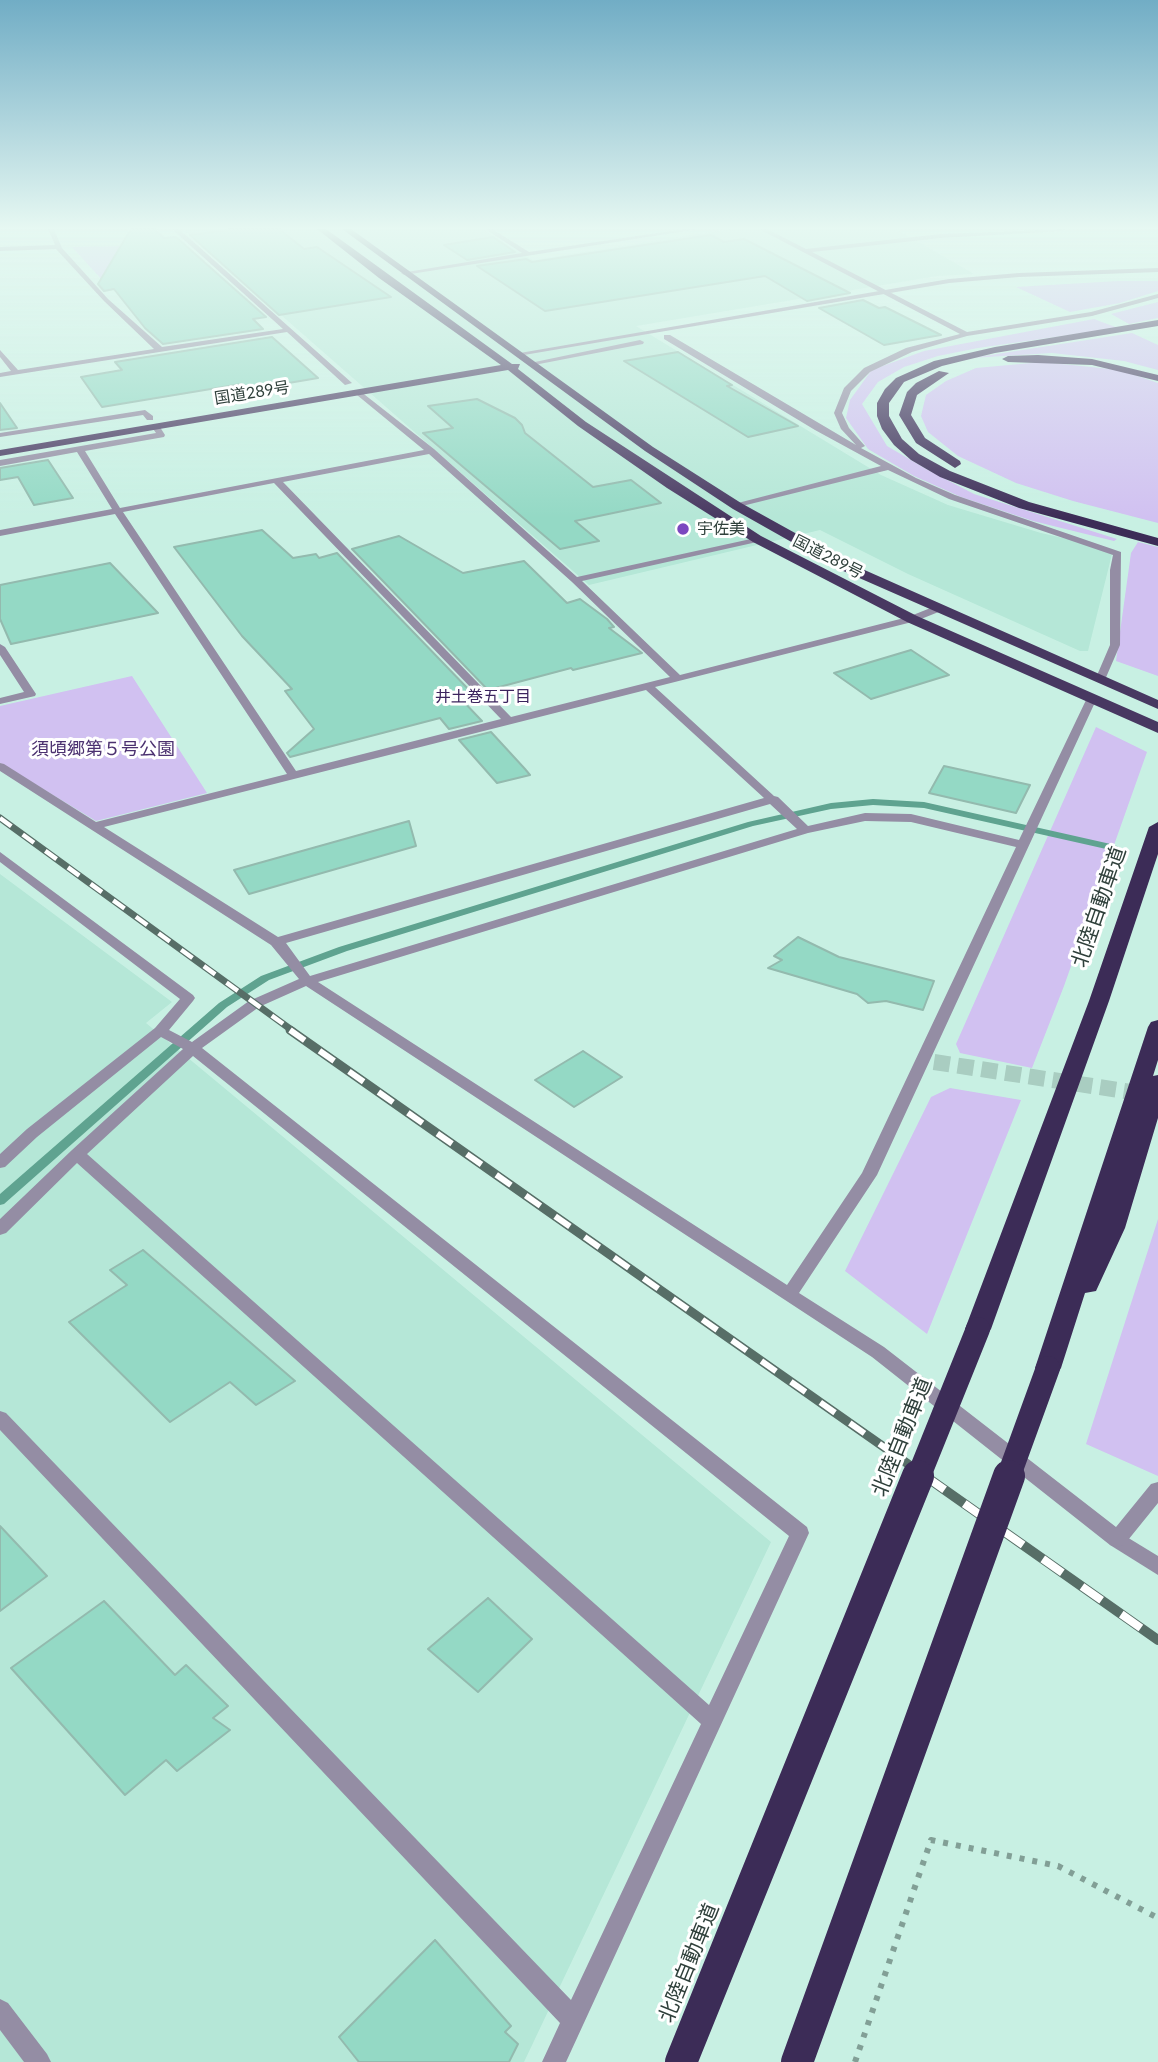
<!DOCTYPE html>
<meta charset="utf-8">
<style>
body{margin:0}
canvas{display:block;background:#c8f0e3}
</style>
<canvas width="1158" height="2062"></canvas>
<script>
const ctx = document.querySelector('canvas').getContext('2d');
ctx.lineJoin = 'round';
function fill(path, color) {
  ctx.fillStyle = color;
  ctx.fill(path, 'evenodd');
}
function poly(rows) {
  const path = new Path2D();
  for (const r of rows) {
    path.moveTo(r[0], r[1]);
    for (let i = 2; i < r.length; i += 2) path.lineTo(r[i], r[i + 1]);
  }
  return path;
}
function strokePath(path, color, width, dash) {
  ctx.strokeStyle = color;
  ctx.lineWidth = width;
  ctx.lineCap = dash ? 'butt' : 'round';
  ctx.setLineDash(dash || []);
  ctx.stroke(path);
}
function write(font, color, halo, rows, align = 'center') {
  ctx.font = font + ' Lato,"Noto Sans JP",sans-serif';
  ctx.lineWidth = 6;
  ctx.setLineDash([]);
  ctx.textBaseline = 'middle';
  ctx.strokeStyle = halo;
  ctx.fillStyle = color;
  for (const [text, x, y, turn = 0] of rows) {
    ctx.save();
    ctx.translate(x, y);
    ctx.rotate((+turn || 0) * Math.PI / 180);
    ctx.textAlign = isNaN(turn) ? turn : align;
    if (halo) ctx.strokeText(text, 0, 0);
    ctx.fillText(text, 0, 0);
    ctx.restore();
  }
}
fill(poly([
 [183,229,482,229,533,260,731,229,896,229,974,274,937,276,636,326,881,475,948,505,1041,533,1107,548,1112,554,1088,651,1080,651,908,574,820,530,589,585],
 [0,874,172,1002,146,1023,771,1542,524,2062,0,2062]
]), '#b5e7d7');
fill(poly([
 [179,245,104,282,72,247],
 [1118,281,1158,281,1158,291,1120,303,1070,312,1016,287],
 [1158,302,1158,318,1129,324,1111,314],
 [1094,319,1118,328,978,348,938,356,904,367,878,382,862,404,887,446,928,470,974,494,1117,539,1114,541,1033,521,961,497,914,476,868,449,846,418,850,400,871,371,880,367,924,351],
 [1132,333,1158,345,1158,370,1124,361,1052,353,971,358],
 [1042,362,1120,370,1158,383,1158,523,1073,501,1016,483,958,456,928,432,921,416,926,395,946,381,976,368],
 [1138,542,1158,547,1158,676,1116,661,1131,553],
 [132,676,207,793,96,821,0,763,0,706],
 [1096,727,1147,752,1064,986,1032,1068,960,1053,956,1044],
 [950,1088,1021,1100,927,1334,845,1271,931,1097],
 [1158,1219,1158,1476,1086,1444]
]), '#d1c1f1');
fill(poly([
 [873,799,924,802,1115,845,1120,848,1115,851,924,808,873,805,831,809,753,826,347,951,269,980,227,1007,4,1204,0,1205,0,1194,219,1003,261,976,339,947,748,822,831,803,873,799]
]), '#5fa390');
const building = poly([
 [131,229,154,229,164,238,176,237,266,317,253,319,263,329,163,344,145,328,114,289,104,291,98,284,131,229],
 [236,229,279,229,304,249,317,247,391,297,279,315,190,235,236,229],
 [711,235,724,242,744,239,850,293,807,301,765,276,545,311,477,266,526,259,532,262,711,235],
 [493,237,515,252,467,260,444,245,493,237],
 [863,300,879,308,885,307,941,335,884,345,819,308,863,300],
 [272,337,318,378,247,390,241,384,102,407,81,377,122,370,115,362,272,337],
 [678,352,732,385,727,386,798,426,748,437,624,361,678,352],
 [477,399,515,418,522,425,525,433,593,487,631,480,661,503,575,521,599,541,560,549,423,433,453,428,428,406,477,399],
 [0,403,17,428,0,430,0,403],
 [48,460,73,498,34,505,18,477,0,480,0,468,48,460],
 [262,530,293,558,316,554,319,558,337,553,473,694,460,698,482,721,449,729,440,718,290,757,287,753,314,729,285,691,292,689,242,636,174,547,262,530],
 [399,536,463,573,524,561,567,603,580,599,607,619,614,627,609,628,642,653,573,670,571,668,488,690,352,549,399,536],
 [110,563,158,613,11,644,0,619,0,585,110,563],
 [911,650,949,675,871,699,834,673,911,650],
 [491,732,525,769,530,775,497,783,459,740,491,732],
 [944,766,1030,785,1016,813,929,793,944,766],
 [409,821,416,846,249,894,234,870,409,821],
 [798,937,839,957,934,981,923,1010,886,1001,868,1003,857,994,768,968,782,960,774,956,798,937],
 [583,1051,622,1077,574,1107,535,1080,583,1051],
 [143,1250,295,1381,256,1405,230,1382,170,1422,69,1322,127,1285,110,1270,143,1250],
 [0,1526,47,1576,0,1611,0,1526],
 [488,1598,532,1639,478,1692,428,1649,488,1598],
 [104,1601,175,1675,186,1665,228,1706,213,1718,230,1730,177,1771,166,1760,125,1795,11,1668,104,1601],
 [435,1940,511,2026,505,2032,518,2044,509,2062,359,2062,339,2037,435,1940]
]);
fill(building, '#94d9c5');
strokePath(building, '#93baae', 2);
strokePath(poly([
 [934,1062,1158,1096]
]), '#a9cdc1', 16, [16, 8]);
strokePath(poly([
 [855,2062,931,1840,1058,1866,1158,1918]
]), '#829f96', 6, [5, 8]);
fill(poly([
 [1117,1531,1158,1556,1158,1575,1110,1545,1108,1539,1110,1533,1117,1531]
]), '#948da4');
fill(poly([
 [48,229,54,229,62,248,108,299,162,347,283,329,172,229,179,229,352,383,345,385,287,332,0,377,0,373,11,371,0,357,0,350,18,370,154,349,104,301,56,249,0,251,0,247,55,245,48,229],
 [485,229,492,229,529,252,684,229,699,229,404,275,401,273,522,253,485,229],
 [759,229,767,229,806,249,941,234,1066,229,1063,231,941,238,812,252,967,332,1091,312,1158,294,1158,298,1092,316,967,336,912,352,870,372,851,391,842,413,849,428,865,446,861,448,916,478,955,495,1121,552,1120,645,1104,682,1100,683,1095,680,1110,645,1110,570,1113,555,949,499,888,470,734,508,734,504,881,466,815,430,664,339,664,335,670,335,856,445,841,429,834,413,844,388,864,368,906,348,960,334,759,229],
 [360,391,434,449,577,577,760,537,762,539,757,542,582,581,680,675,908,617,933,607,941,607,941,611,916,621,655,687,774,796,778,797,808,826,865,813,911,814,1019,840,1087,698,1092,695,1097,698,877,1175,799,1293,884,1347,1116,1527,1151,1484,1158,1482,1158,1503,1124,1545,1117,1547,1110,1545,872,1357,306,986,259,1007,202,1048,807,1527,809,1533,566,2062,542,2062,560,2023,0,1430,0,1411,6,1413,571,2000,701,1724,77,1163,6,1233,0,1235,0,1219,72,1150,183,1049,161,1037,37,1137,5,1167,0,1168,0,1154,27,1129,155,1028,180,999,0,862,0,852,193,995,195,998,193,1001,169,1030,192,1042,249,1001,299,979,271,945,0,771,0,763,4,764,96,822,287,774,115,514,0,536,0,530,112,509,77,452,0,466,0,460,156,433,151,426,158,424,165,435,164,437,85,451,120,508,424,450,357,395,356,393,360,391],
 [429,454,572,582,670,677,511,717,283,482,429,454],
 [274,483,501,719,296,771,123,512,274,483],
 [646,690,764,798,278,937,104,827,646,690],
 [770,804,797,829,310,976,286,943,770,804],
 [865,821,911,822,1016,847,862,1173,787,1285,318,982,808,833,865,821],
 [193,1056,789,1536,709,1705,87,1154,193,1056],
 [145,410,153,416,153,420,147,420,143,415,0,437,0,433,145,410],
 [0,644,5,647,36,694,35,696,0,704,0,698,24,692,0,655,0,644],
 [0,1999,8,2003,47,2054,51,2062,24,2062,0,2030,0,1999]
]), '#948da4');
fill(poly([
 [1158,268,1158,272,1019,277,949,283,518,356,514,354,949,279,1019,273,1158,268],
 [640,340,644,342,643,344,534,365,530,363,640,340]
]), '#948da4');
fill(poly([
 [317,229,326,229,512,364,520,364,518,369,586,422,761,536,917,616,1158,722,1158,733,907,622,753,542,667,488,578,426,508,370,0,456,0,450,501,365,379,278,317,229],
 [342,229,351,229,653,447,741,503,851,564,1158,700,1158,709,841,570,733,509,645,451,342,229]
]), '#483861');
fill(poly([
 [1158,320,1158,326,995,353,942,366,904,382,889,403,889,416,902,439,919,454,950,471,1029,502,1158,538,1158,546,1019,508,940,477,911,460,894,445,882,429,877,416,877,403,885,389,896,378,934,361,995,347,1158,320],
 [1038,355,1092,359,1158,375,1158,381,1092,365,1008,362,1002,359,1008,356,1038,355],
 [939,371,949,373,917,395,911,415,925,438,960,461,961,464,955,468,916,443,899,415,907,392,916,383,939,371],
 [1158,822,1158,854,1109,1001,991,1329,987,1336,978,1339,969,1336,965,1329,1089,1001,1149,827,1158,822],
 [1158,1020,1158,1060,1153,1076,1158,1075,1158,1118,1125,1228,1096,1291,1085,1293,1061,1368,1057,1375,1048,1378,1039,1375,1035,1368,1148,1027,1151,1022,1158,1020]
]), '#3c2c57');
const railFar2 = poly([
 [0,818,293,1031]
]);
const railFar1 = poly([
 [290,1030,928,1478]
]);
const rail = poly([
 [925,1476,1158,1640]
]);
strokePath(railFar2, '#576e67', 7);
strokePath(railFar1, '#576e67', 9);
strokePath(rail, '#576e67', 10);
strokePath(railFar2, '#fff', 4.5, [14]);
strokePath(railFar1, '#fff', 6, [18]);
strokePath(rail, '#fff', 8, [24]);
strokePath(poly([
 [918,1478,978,1329],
 [1008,1478,1048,1368]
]), '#3c2c57', 24);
strokePath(poly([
 [681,2062,918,1476],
 [797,2062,1009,1476]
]), '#3c2c57', 32);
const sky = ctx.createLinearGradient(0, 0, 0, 518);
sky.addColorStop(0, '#71adc5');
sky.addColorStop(0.44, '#e6f8f2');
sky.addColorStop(1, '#e6f8f200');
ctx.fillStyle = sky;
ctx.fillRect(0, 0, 1158, 518);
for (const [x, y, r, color] of [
 [683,529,7,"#7b47bf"]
]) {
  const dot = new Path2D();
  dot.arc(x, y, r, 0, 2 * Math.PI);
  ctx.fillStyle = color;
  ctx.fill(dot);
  strokePath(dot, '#fff', 2.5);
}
write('16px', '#2f403b', '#fff', [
 ["国道289号",252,393,-9],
 ["国道289号",828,557,27]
]);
write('16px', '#2f403b', '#fff', [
 ["宇佐美",697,529]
], 'left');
write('16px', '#3c245e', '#fff', [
 ["井土巻五丁目",483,697]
]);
write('18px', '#4b3170', '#fff', [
 ["須頃郷第５号公園",103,749]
]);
write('21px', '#2f403b', '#fff', [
 ["北陸自動車道",1099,907,-71],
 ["北陸自動車道",902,1437,-68],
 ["北陸自動車道",689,1963,-68]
]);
</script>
